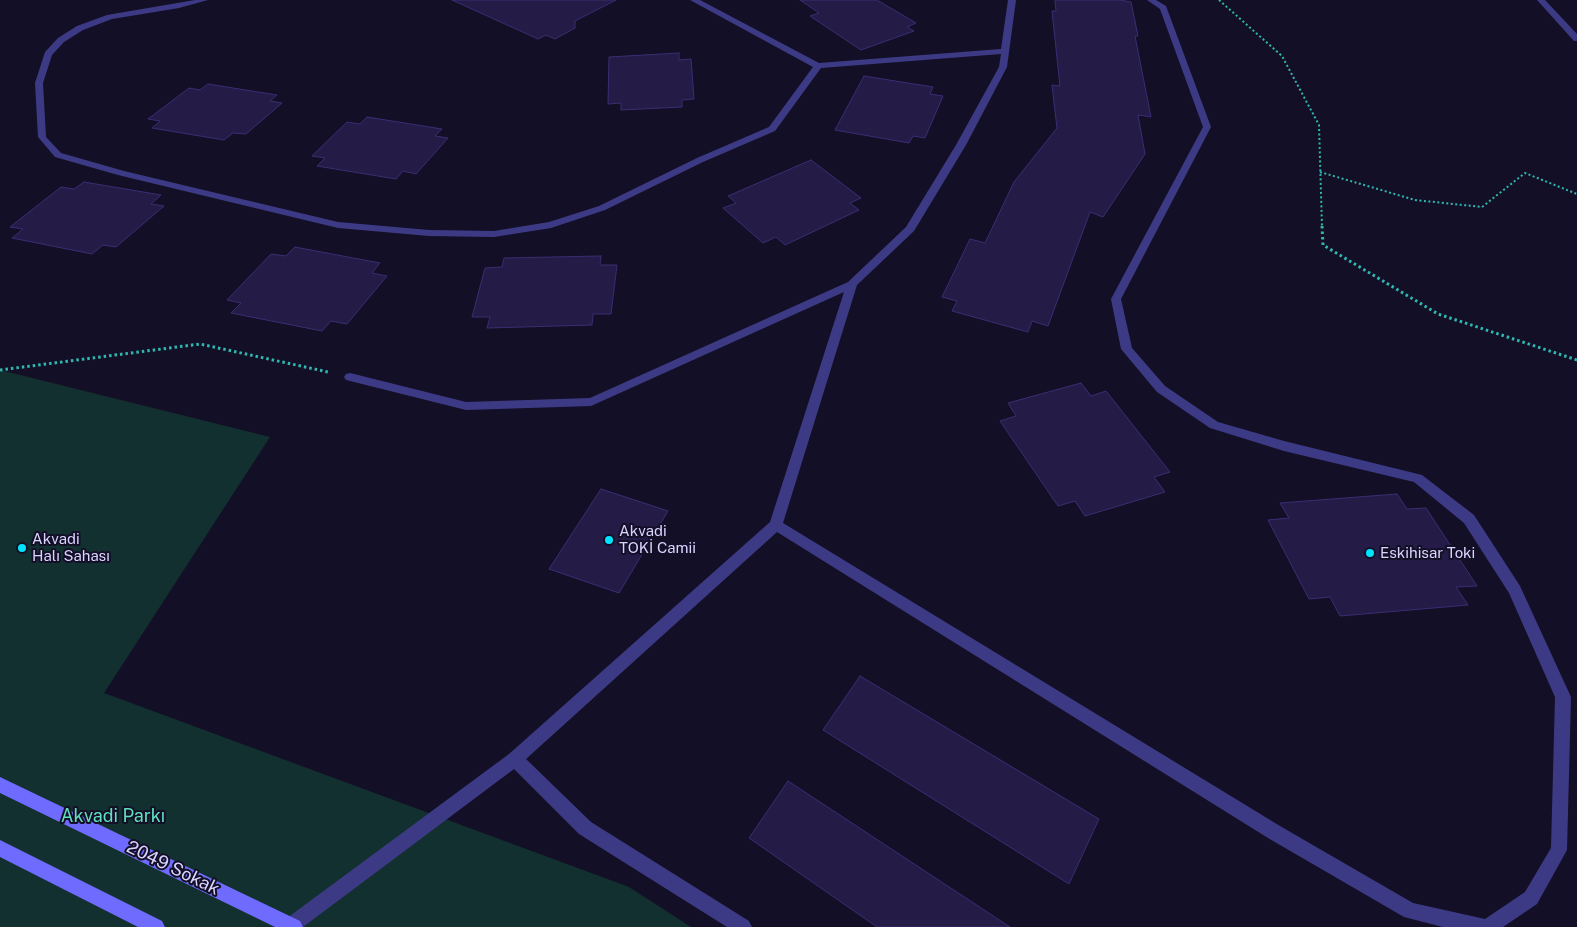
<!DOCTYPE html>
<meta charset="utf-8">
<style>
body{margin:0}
canvas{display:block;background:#130f26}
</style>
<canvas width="1577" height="927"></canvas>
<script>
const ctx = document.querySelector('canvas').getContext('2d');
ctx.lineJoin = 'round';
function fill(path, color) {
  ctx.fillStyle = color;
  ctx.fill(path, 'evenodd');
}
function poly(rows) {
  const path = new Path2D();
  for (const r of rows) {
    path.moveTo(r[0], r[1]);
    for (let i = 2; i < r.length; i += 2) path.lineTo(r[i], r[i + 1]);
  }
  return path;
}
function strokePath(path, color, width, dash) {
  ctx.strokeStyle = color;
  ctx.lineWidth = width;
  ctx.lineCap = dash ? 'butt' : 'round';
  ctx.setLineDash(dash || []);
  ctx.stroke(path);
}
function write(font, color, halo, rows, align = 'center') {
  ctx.font = font + ' "Public Sans",sans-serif';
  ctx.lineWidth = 4;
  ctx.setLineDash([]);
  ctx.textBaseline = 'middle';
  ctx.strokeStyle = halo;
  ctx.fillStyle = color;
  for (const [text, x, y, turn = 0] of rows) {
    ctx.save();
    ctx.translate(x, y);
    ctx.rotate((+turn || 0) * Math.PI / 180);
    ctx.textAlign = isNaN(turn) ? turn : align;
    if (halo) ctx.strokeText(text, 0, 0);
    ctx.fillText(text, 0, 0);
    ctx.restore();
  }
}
fill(poly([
 [0,370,270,437,104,693,629,887,691,927,0,927]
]), '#12302f');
const building = poly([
 [452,0,616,0,575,21,575,28,555,39,546,35,538,39,452,0],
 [800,0,877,0,916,23,907,27,914,31,861,50,810,16,819,13,800,0],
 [1055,0,1120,0,1131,2,1138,36,1135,36,1151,117,1138,115,1145,154,1103,217,1090,212,1048,326,1032,321,1028,332,952,311,957,301,942,297,970,239,985,243,1014,182,1057,128,1052,85,1060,86,1052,11,1056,11,1055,0],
 [679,53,679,60,691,59,694,99,682,100,682,107,621,110,621,103,608,104,609,57,679,53],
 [864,76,933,87,930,94,943,96,925,138,913,136,909,143,835,130,864,76],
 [208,84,277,95,270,101,282,103,246,134,233,133,224,140,152,128,160,121,148,119,189,88,200,90,208,84],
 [367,117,442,129,435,136,448,138,416,174,403,171,396,179,317,166,325,158,312,156,347,122,360,124,367,117],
 [811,160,861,198,850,203,859,210,785,245,776,237,763,243,723,208,736,203,728,196,811,160],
 [84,182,161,195,151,204,164,206,116,247,103,245,92,254,12,238,23,229,10,227,61,187,74,189,84,182],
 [295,247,380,263,372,273,387,276,347,324,331,321,322,331,231,313,241,303,227,300,271,254,286,256,295,247],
 [601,256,600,265,617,265,611,314,593,314,592,325,487,328,490,317,472,317,485,268,502,267,504,258,601,256],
 [1081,383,1091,396,1106,391,1170,472,1154,477,1165,492,1085,516,1075,501,1058,506,1000,421,1016,416,1008,403,1081,383],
 [601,489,668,511,619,593,549,569,601,489],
 [1397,494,1407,509,1426,508,1477,586,1456,587,1468,605,1340,616,1330,597,1309,599,1268,520,1289,518,1280,503,1397,494],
 [860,676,1099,819,1069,884,823,730,860,676],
 [788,781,1010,927,877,927,749,838,788,781]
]);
fill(building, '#241b47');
strokePath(building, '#3b2d73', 1);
strokePath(poly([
 [1219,0,1282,56,1319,125,1322,227],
 [1320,172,1415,200,1482,207,1525,173,1577,194]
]), '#2fb8b0', 2, [2, 2.5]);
strokePath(poly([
 [1322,226,1323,245,1438,314,1577,360],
 [0,370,200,344,328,372]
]), '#2fb8b0', 3, [2.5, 3]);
fill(poly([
 [195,0,208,0,179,8,112,19,83,30,64,42,52,55,43,83,46,137,61,153,124,171,338,222,429,230,494,231,549,222,599,206,697,158,769,127,813,67,690,0,700,0,819,63,1001,49,1008,0,1016,0,1007,67,966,145,914,231,857,285,783,523,1280,826,1413,903,1485,919,1525,892,1551,848,1555,697,1509,593,1464,523,1414,482,1284,451,1210,428,1157,392,1121,349,1111,299,1203,127,1160,9,1147,0,1156,0,1166,6,1211,127,1121,299,1132,348,1165,386,1218,422,1284,441,1422,475,1474,515,1520,586,1571,697,1567,850,1537,904,1503,927,1443,927,1404,917,1268,838,777,532,526,759,591,822,749,921,752,927,727,927,579,834,514,769,303,927,280,927,283,921,509,754,770,522,844,292,591,406,466,410,346,380,344,377,346,374,350,373,466,402,590,398,848,282,906,227,956,145,999,67,1001,54,821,68,775,131,703,162,605,210,551,228,494,237,429,236,338,228,118,175,55,157,38,137,35,83,45,52,58,38,77,26,107,15,195,0],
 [1537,0,1545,0,1577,34,1577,41,1574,41,1537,0]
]), '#3d3a85');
fill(poly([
 [0,777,300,921,303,927,275,927,0,793,0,777],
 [0,840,162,921,165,927,138,927,0,857,0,840]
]), '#6f6bff');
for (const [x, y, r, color] of [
 [609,540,5,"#00e5ff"],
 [22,548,5,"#00e5ff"],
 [1370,553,5,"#00e5ff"]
]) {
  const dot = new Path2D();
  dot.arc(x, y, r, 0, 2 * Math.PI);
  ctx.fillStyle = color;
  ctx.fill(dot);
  strokePath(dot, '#130f26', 2);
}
write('15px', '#d9d4ff', '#130f26', [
 ["Akvadi",619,531],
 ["TOKİ Camii",619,548],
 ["Akvadi",32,539],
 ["Halı Sahası",32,556],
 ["Eskihisar Toki",1380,553]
], 'left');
write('18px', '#5fe0c0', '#130f26', [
 ["Akvadi Parkı",113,816]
]);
write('18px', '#d9d4ff', '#130f26', [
 ["2049 Sokak",173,868,26]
]);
</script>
